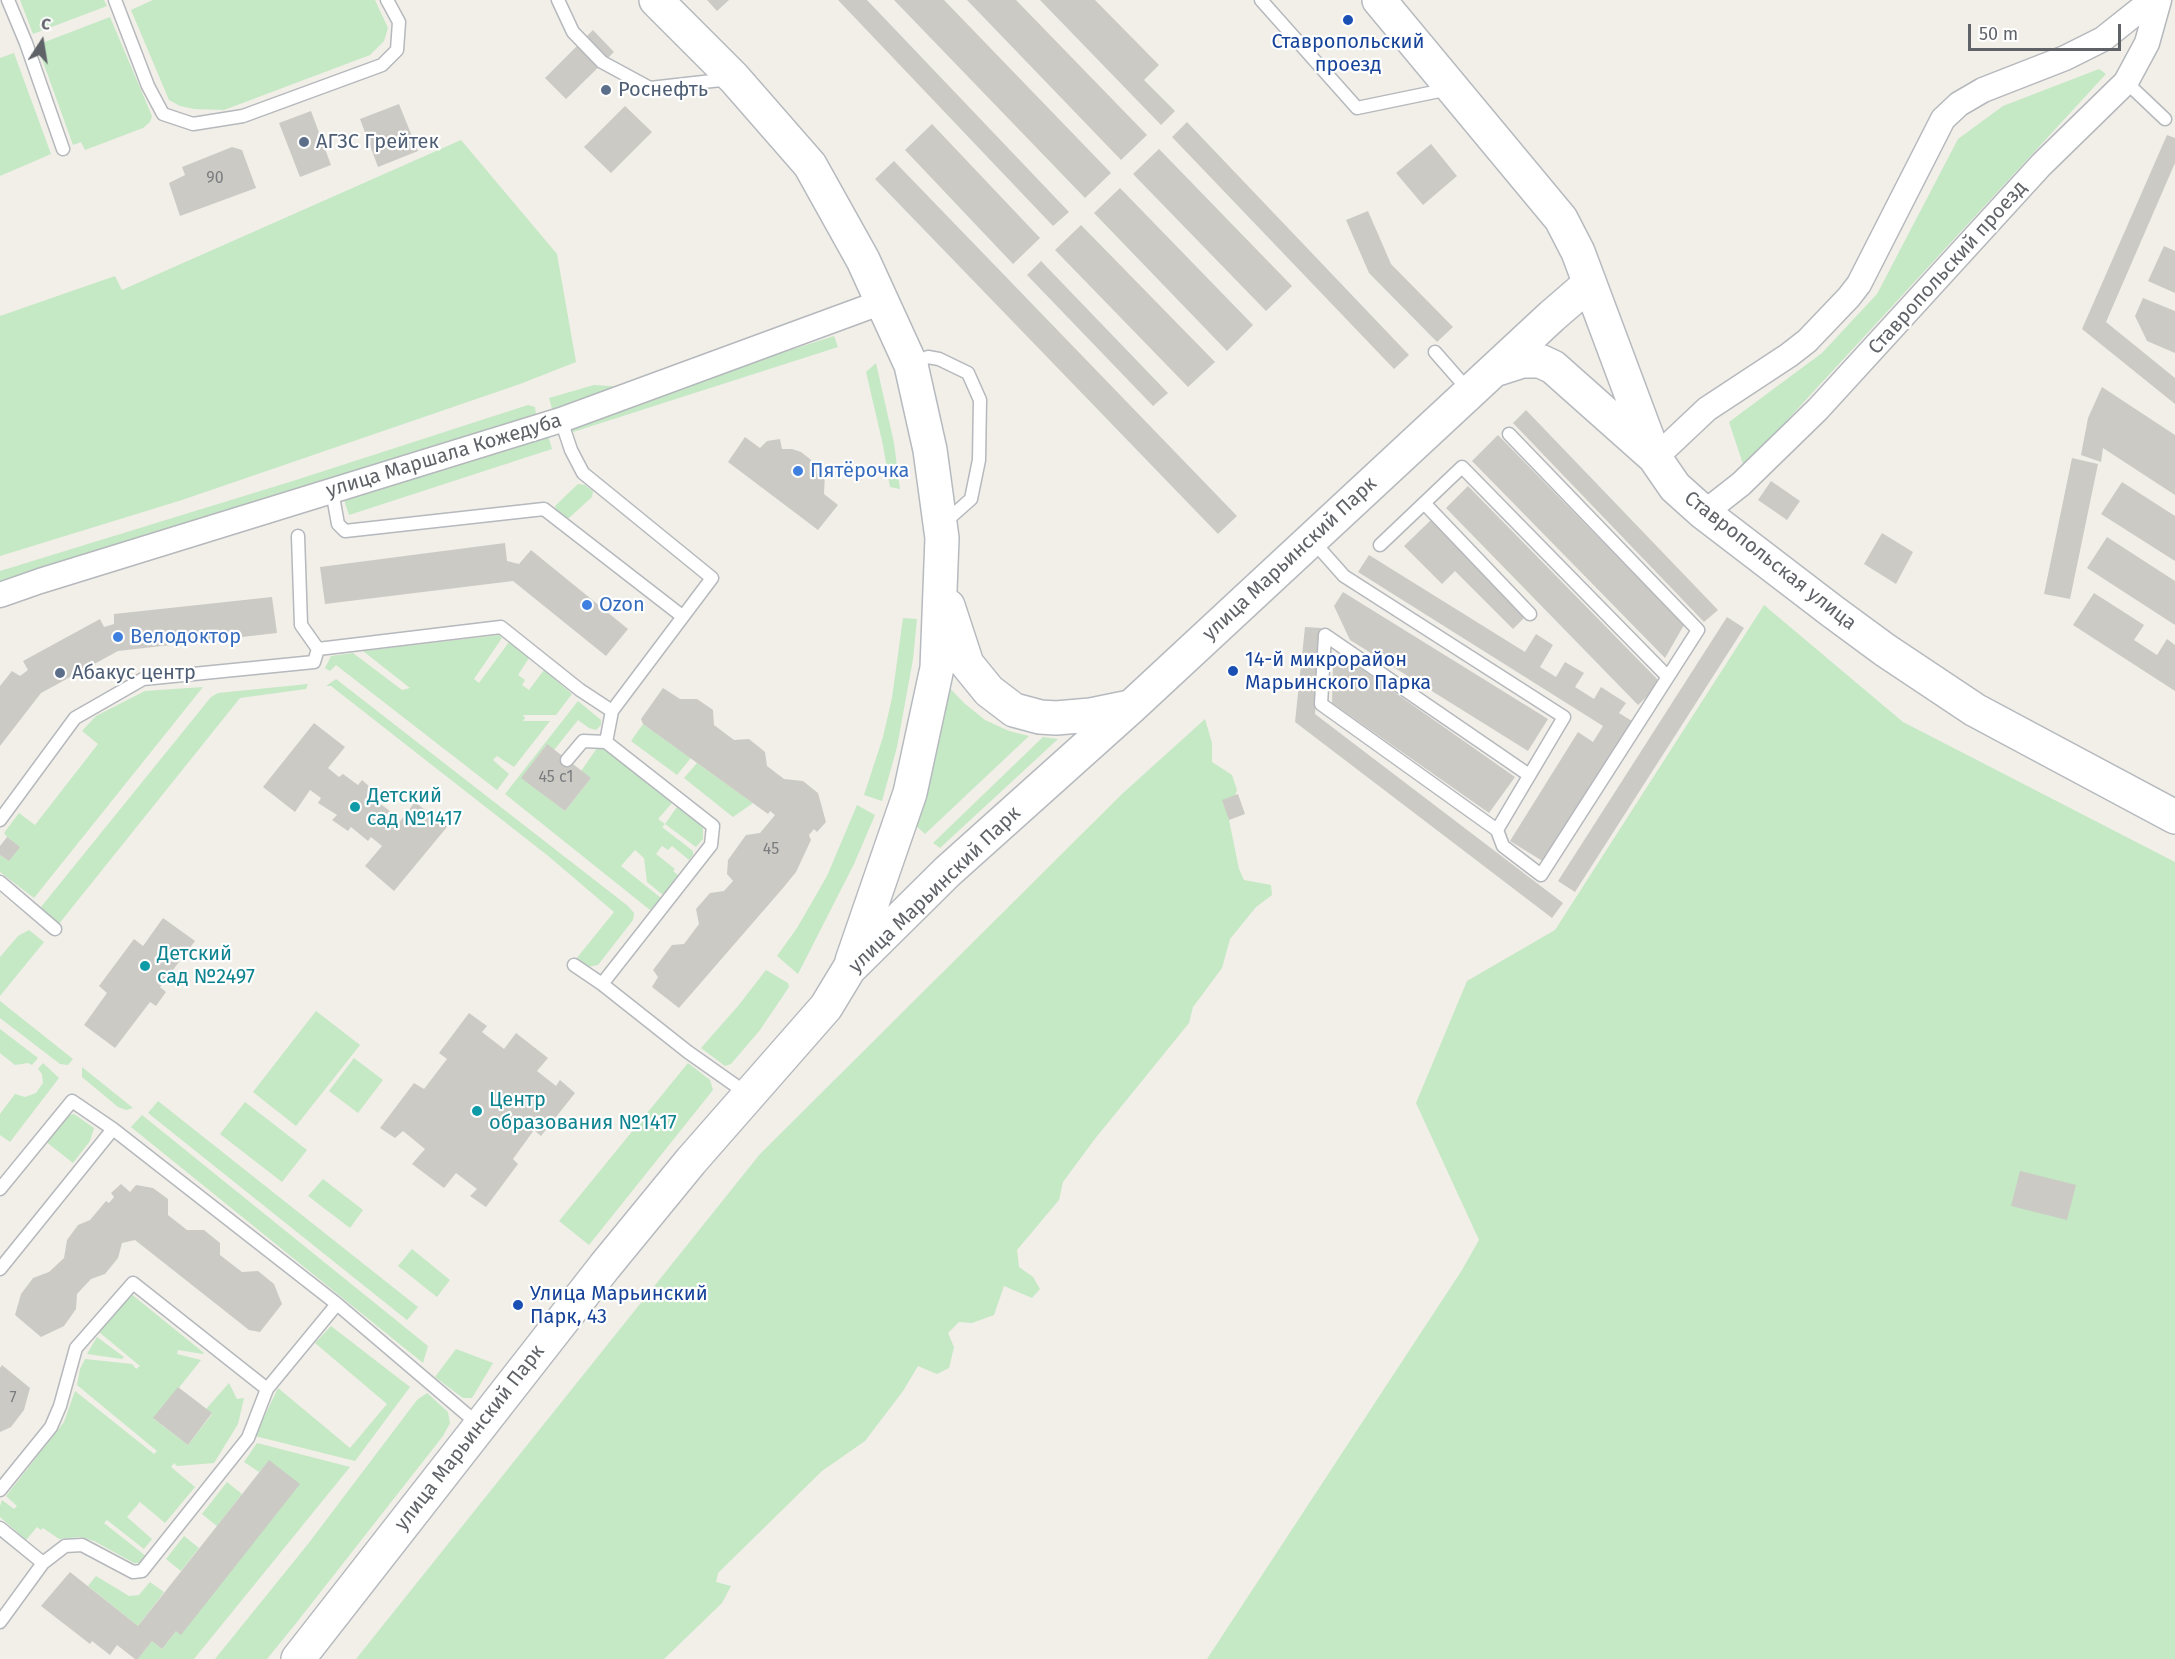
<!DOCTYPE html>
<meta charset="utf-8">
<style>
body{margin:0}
#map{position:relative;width:2175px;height:1659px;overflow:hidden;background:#f1efe8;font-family:"Fira Sans",sans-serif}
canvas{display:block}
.north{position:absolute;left:12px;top:12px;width:60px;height:60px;-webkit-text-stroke:4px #fff;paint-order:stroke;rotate:12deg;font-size:16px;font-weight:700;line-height:24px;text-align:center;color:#5f6368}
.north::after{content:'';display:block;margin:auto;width:21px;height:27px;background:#5f6368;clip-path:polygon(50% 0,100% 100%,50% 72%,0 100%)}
.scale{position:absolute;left:1968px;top:24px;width:153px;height:27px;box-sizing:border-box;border:3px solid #5f6368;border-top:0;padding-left:8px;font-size:18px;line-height:21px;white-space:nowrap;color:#5f6368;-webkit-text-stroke:4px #fff;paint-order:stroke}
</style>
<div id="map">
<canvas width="2175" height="1659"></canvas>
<div class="north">С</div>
<div class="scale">50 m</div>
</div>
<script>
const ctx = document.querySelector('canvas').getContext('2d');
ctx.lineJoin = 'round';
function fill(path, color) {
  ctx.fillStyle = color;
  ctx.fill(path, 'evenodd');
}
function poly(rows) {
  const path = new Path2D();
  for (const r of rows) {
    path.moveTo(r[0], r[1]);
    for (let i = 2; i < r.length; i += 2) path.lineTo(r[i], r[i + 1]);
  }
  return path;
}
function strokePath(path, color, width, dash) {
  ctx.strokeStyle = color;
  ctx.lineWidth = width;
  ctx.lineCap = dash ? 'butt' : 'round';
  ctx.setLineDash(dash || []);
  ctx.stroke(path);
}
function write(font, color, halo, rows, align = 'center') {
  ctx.font = font + ' "Fira Sans",sans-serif';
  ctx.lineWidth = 4.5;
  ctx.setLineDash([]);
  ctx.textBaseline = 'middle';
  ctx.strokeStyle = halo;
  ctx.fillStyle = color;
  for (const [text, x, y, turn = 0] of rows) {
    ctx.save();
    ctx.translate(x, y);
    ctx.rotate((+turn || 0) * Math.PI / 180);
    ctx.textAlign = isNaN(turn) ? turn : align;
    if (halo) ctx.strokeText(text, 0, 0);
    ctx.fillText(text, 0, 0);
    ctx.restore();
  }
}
fill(poly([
 [20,0,104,0,107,6,33,34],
 [153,0,375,0,388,28,384,41,370,55,224,110,194,109,180,106,169,100,131,10],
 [110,17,152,116,150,122,143,128,85,150,81,142,73,145,37,45],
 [14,53,51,154,0,176,0,58],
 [2099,69,2106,74,1744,467,1729,422,1822,353,1877,294,1958,139,2003,106],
 [461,140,557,254,576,362,520,384,182,500,0,556,0,316,115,276,122,290],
 [834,336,838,347,573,432,568,422],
 [876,363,894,443,900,489,890,487,883,445,866,372],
 [594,385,626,387,552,409,549,398],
 [528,405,535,407,536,415,534,418,0,587,0,571,296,480],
 [548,435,552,449,349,515,344,500],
 [578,484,585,485,593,491,592,497,569,518,563,517,557,513,555,506],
 [1764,605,1903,722,2175,862,2175,1659,1207,1659,1462,1270,1479,1240,1416,1103,1467,981,1555,930],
 [903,618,917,619,913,659,897,747,882,801,864,795,883,737,892,698],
 [499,635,502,638,474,679,479,683,509,642,529,658,518,675,525,680,522,685,529,690,544,670,572,694,556,715,523,715,525,718,523,721,550,721,514,767,497,756,493,760,509,774,497,790,336,665,330,671,325,668,331,656,353,653,402,690,410,688,363,651],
 [336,679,628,906,634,913,633,920,598,965,588,967,576,959,614,912,547,855,331,686,326,686],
 [945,683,964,703,985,720,1009,731,1029,736,925,834,915,825],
 [308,684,306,689,240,698,58,925,41,907,211,697,218,693],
 [203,687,34,898,0,872,0,855,9,861,19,847,7,837,4,833,19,813,35,825,98,744,82,731,96,716,145,691],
 [578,701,601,720,601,725,596,730,589,728,578,720,554,750,546,745,522,778,565,811,591,778,581,771,597,748,604,749,672,803,658,819,665,824,677,807,703,827,703,839,696,847,665,824,662,827,693,851,693,855,689,860,672,846,668,850,662,846,656,854,675,869,673,871,678,875,663,895,647,882,644,858,635,850,621,866,661,898,650,910,505,794],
 [1205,719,1212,743,1212,762,1232,775,1237,790,1228,815,1239,869,1244,880,1271,885,1272,895,1256,907,1230,939,1222,968,1193,1007,1189,1023,1094,1140,1063,1182,1059,1200,1017,1250,1019,1267,1033,1277,1040,1289,1032,1298,1004,1286,994,1315,972,1323,959,1322,948,1333,954,1347,949,1368,937,1374,918,1366,903,1391,865,1441,822,1471,718,1573,716,1582,731,1586,722,1603,664,1659,356,1659,760,1154,1122,794],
 [643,724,691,758,677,775,631,741],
 [1043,737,1058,739,940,848,933,843],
 [697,763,753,803,733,817,684,778],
 [857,805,875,815,854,864,798,974,777,956,797,928,827,876],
 [29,930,44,942,0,996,0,957,18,936],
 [766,970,788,983,789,987,760,1030,731,1064,725,1066,701,1048,738,1006],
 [0,1001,73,1059,68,1065,60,1064,0,1018],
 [316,1011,360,1045,296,1126,253,1092],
 [0,1029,38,1058,32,1065,28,1063,15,1065,0,1053],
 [354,1058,383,1080,358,1113,329,1091],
 [43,1063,59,1078,10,1142,0,1135,0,1114,15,1094,25,1097,36,1093,43,1083,42,1074,38,1069],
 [688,1063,710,1080,713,1090,589,1245,559,1221],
 [82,1067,133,1108,126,1110,118,1107,82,1077],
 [158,1101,418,1307,407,1320,148,1113],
 [245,1102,307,1150,282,1182,220,1134],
 [74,1114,94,1128,90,1141,73,1163,45,1141,67,1116],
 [142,1115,428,1346,423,1363,131,1127],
 [323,1179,363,1210,350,1228,308,1196],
 [412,1249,450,1280,437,1297,398,1266],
 [130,1293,204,1353,203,1354,178,1350,177,1354,201,1360,154,1419,188,1445,212,1414,206,1409,229,1383,237,1399,244,1398,238,1424,214,1463,177,1466,174,1463,171,1467,195,1487,165,1523,140,1502,127,1517,152,1539,144,1549,107,1520,104,1523,147,1557,142,1563,134,1563,94,1541,80,1537,59,1539,43,1528,41,1530,37,1527,26,1540,0,1517,0,1506,2,1500,14,1509,17,1506,6,1496,64,1422,75,1391,154,1454,157,1451,77,1385,80,1369,85,1359,132,1364,136,1369,140,1366,99,1332],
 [331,1326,410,1387,355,1461,255,1436,278,1388,350,1448,387,1404,315,1343],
 [97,1337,124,1357,122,1359,87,1354],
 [456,1349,493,1363,472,1398,463,1398,435,1377],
 [427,1393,448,1412,450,1423,443,1436,297,1622,267,1659,215,1659,308,1544,417,1400],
 [257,1443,350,1467,194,1659,138,1659,152,1641,162,1649,176,1631,269,1461,259,1472,244,1462],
 [227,1482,242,1494,217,1526,202,1514],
 [184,1536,199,1548,181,1571,166,1559],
 [96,1576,129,1596,139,1595,150,1582,164,1592,138,1626,88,1586]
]), '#c5e8c5');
fill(poly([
 [707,0,729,0,717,11],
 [838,0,867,0,1069,212,1053,226],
 [894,0,944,0,1111,173,1085,198],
 [967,0,1016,0,1147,135,1121,160],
 [1040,0,1095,0,1159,65,1144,80,1175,111,1161,125],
 [593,30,614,52,566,99,545,78],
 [399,104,418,151,378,167,360,119],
 [625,106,652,132,611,173,584,147],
 [311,111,331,165,300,177,279,123],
 [1187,122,1409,355,1394,369,1172,137],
 [932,124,1040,238,1013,264,905,150],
 [2167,135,2175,138,2175,163,2106,322,2175,378,2175,404,2082,329],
 [1431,144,1457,176,1423,205,1396,173],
 [232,147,242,150,256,188,180,216,169,183,185,175,182,167],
 [1159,149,1292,286,1266,311,1133,174],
 [894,161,1237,516,1218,534,875,179],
 [1120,188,1253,325,1227,351,1094,213],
 [1368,211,1391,264,1453,327,1437,342,1369,273,1346,220],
 [1081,225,1215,362,1188,387,1055,250],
 [2164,246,2175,251,2175,293,2148,281],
 [1041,261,1168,393,1153,406,1027,275],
 [2143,298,2175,311,2175,353,2147,341,2135,316],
 [2102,387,2175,435,2175,495,2103,448,2101,462,2081,455,2088,418],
 [1526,410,1718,610,1704,622,1513,423],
 [1498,435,1684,625,1665,658,1472,461],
 [745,437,760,448,767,441,780,439,782,449,792,449,801,452,810,459,816,467,817,474,825,473,824,494,838,505,818,530,728,462],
 [2072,458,2098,464,2070,599,2044,594],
 [1771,481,1800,501,1787,520,1758,500],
 [2122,482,2175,516,2175,561,2101,514],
 [1468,486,1661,683,1638,705,1446,508],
 [1431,520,1526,616,1513,629,1455,571,1442,584,1404,546],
 [1882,533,1913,552,1896,584,1864,564],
 [2107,537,2175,581,2175,625,2087,568],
 [505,543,507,561,519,564,531,550,628,629,606,656,513,581,325,604,320,567],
 [1369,555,1525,652,1536,634,1553,645,1540,667,1556,677,1565,662,1584,673,1575,687,1594,699,1601,687,1626,703,1619,713,1632,721,1544,862,1510,841,1578,732,1593,742,1603,726,1358,572],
 [1343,592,1548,719,1528,751,1350,640,1334,606],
 [2094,593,2144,625,2134,640,2157,655,2167,639,2175,645,2175,691,2073,625],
 [272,597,277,633,118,651,41,693,0,746,0,686,12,671,20,676,28,670,23,661,100,619,104,627,114,624,114,614],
 [1727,617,1744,628,1575,892,1558,881],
 [1305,627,1321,628,1315,714,1563,903,1552,918,1295,722],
 [1340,654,1515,777,1489,813,1332,703,1333,666],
 [663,688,680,699,697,699,713,710,714,725,734,740,749,739,765,752,767,766,784,779,803,781,818,793,826,822,817,832,814,829,809,835,811,840,796,872,783,888,679,1008,652,987,658,977,653,970,672,945,684,944,699,924,696,909,710,893,724,891,733,881,727,874,728,860,746,835,760,833,775,815,770,811,768,814,643,724,641,719],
 [314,723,345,747,328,768,339,777,343,774,358,785,362,780,379,795,375,800,390,811,386,815,398,824,415,802,447,827,394,891,365,866,382,846,371,837,368,841,351,827,348,831,332,820,337,815,318,803,321,798,310,790,295,812,263,787],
 [547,744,591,778,565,811,521,778],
 [1238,794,1245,814,1229,820,1222,800],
 [7,837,20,847,9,861,0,855,0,846],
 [163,918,195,941,160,987,166,992,156,1006,150,1002,115,1048,84,1025,107,993,99,986,134,939,143,946],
 [469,1013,487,1026,482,1032,504,1049,516,1033,548,1058,537,1071,556,1086,560,1080,575,1093,541,1136,534,1130,513,1159,518,1164,486,1207,470,1196,477,1189,456,1173,444,1188,412,1164,425,1149,403,1131,395,1138,380,1128,414,1083,424,1089,447,1059,439,1053],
 [2020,1171,2076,1185,2067,1220,2011,1206],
 [121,1184,130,1192,136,1185,153,1188,168,1199,168,1215,187,1230,204,1230,220,1243,220,1255,242,1272,258,1271,274,1284,282,1304,260,1332,249,1330,135,1240,122,1243,118,1258,105,1274,91,1279,77,1294,76,1309,64,1326,41,1337,15,1315,21,1294,33,1278,49,1272,64,1258,67,1240,78,1225,90,1220,106,1201,109,1203,114,1197,111,1193],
 [2,1365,30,1388,24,1410,11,1427,0,1432,0,1368],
 [178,1387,212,1413,188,1445,153,1418],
 [269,1460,300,1484,181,1635,176,1631,162,1649,152,1641,138,1659,135,1659,117,1645,110,1655,92,1641,90,1644,41,1606,70,1572,138,1626]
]), '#cccac5');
const lane = poly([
 [8,0,26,43,63,149],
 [115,0,148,86,163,114,193,124,243,116,382,65,397,50,399,22,387,0],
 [558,0,573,32,602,62,650,88,730,79],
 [1261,0,1357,108,1449,89],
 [2126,82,2165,119],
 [1435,352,1470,392],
 [911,365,928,357,939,359,968,373,980,400,979,460,971,499,944,523],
 [561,420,571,450,583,473,712,578,612,711],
 [332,491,338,524,345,531,544,509,682,616],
 [1424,503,1530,614],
 [298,536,301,625,318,649],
 [1312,540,1344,576,1564,717,1497,830,1503,846,1541,875,1698,630,1509,434],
 [1380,545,1462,467,1668,677],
 [567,760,583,741,606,742,713,826,711,845,602,984],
 [0,820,75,718,143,679,314,662,318,649,501,627,580,690,612,711,606,742],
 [1497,830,1321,704,1325,635,1529,775],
 [0,882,55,929],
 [574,965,602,984,688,1052,749,1095],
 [113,1129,337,1304,478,1424],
 [0,1189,72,1101,113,1129,0,1269],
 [0,1490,51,1427,60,1406,76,1348,133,1283,267,1389],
 [0,1528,43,1563],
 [0,1622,43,1563,65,1546,82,1545,133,1572,142,1571,248,1438,267,1389,337,1304]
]);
const street = poly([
 [1655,458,1707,409,1789,355,1807,341,1849,297,1859,284,1943,119,1959,104,1983,90,2065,58,2103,39,2152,0],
 [1704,513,1741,484,1818,409,2041,165,2126,82,2147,43,2159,0],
 [0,595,40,581,561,420,882,302]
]);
const secondary = poly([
 [656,0,734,78,810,165,863,260,911,365,930,450,942,538,937,668,910,793,852,961],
 [1379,0,1561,219,1578,252,1655,458,1675,487,1704,513,1832,611,1885,650,1975,710,2175,817],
 [1494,370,1522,361,1540,361,1553,367,1652,455],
 [948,606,967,664,989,691,1014,710,1040,717,1056,718,1091,715,1130,707],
 [298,1659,605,1266,691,1161,826,1007,849,969,947,872,1131,707,1552,316,1589,284]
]);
strokePath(lane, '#b5b8bc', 15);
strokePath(street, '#b5b8bc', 27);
strokePath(secondary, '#b6babf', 36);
strokePath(lane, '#fff', 12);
strokePath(street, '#fff', 24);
strokePath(secondary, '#fff', 33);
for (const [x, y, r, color] of [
 [1348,20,6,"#1a4fb4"],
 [606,90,6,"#5c6f8a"],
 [304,142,6,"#5c6f8a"],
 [798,471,6,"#3f7fe0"],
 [587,605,6,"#3f7fe0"],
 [118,637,6,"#3f7fe0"],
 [1233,671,6,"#1a4fb4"],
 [60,673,6,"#5c6f8a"],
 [355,807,6,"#0f9aa8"],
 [145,966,6,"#0f9aa8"],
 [477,1111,6,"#0f9aa8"],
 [518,1305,6,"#1a4fb4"]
]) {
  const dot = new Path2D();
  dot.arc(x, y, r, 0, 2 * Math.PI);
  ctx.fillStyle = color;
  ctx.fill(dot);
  strokePath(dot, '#fff', 2);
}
write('16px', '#7a7d7f', null, [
 ["90",215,179],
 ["45 с1",556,778],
 ["45",771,850],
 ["7",13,1399]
]);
write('20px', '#164399', '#fff', [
 ["Ставропольский",1348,42,"center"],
 ["проезд",1348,65,"center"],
 ["14-й микрорайон",1245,660],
 ["Марьинского Парка",1245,683],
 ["Улица Марьинский",530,1294],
 ["Парк, 43",530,1317]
], 'left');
write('20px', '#4e5e75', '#fff', [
 ["Роснефть",618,90],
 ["АГЗС Грейтек",316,142],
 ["Абакус центр",72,673]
], 'left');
write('20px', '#5f6368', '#fff', [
 ["Ставропольский проезд",1948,268,-48],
 ["улица Маршала Кожедуба",444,456,-17],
 ["улица Марьинский Парк",1290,559,-43],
 ["Ставропольская улица",1770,561,38],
 ["улица Марьинский Парк",935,890,-44],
 ["улица Марьинский Парк",470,1438,-52]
]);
write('20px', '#366cbe', '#fff', [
 ["Пятёрочка",810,471],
 ["Ozon",599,605],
 ["Велодоктор",130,637]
], 'left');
write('20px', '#0d838f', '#fff', [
 ["Детский",367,796],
 ["сад №1417",367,819],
 ["Детский",157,954],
 ["сад №2497",157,977],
 ["Центр",489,1100],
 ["образования №1417",489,1123]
], 'left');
</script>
